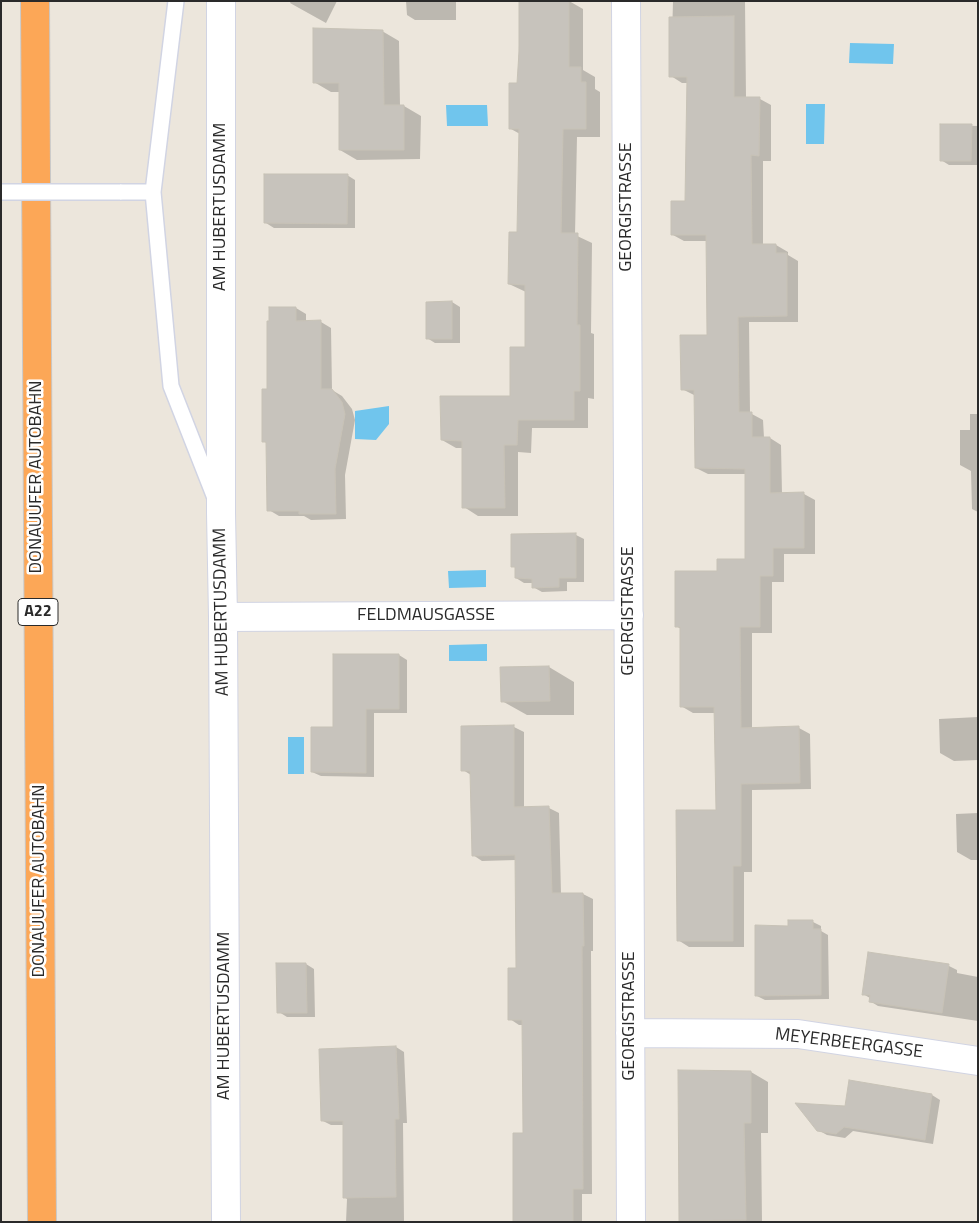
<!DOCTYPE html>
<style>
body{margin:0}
#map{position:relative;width:979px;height:1223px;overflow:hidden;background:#ece6dc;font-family:"Titillium Web",sans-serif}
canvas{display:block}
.frame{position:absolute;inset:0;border:2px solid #2a2a2a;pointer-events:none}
</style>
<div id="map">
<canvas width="979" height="1223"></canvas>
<div class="frame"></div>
</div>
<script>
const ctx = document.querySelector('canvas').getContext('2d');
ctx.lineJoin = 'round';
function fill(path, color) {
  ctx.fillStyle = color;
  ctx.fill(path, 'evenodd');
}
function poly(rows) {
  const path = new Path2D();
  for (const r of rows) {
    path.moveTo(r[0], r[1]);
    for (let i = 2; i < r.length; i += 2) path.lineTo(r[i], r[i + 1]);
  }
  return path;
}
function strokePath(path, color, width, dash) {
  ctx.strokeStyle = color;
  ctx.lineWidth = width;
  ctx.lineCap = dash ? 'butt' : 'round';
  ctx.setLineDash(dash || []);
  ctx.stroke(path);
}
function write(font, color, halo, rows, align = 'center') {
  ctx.font = font + ' "Titillium Web",sans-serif';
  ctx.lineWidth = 5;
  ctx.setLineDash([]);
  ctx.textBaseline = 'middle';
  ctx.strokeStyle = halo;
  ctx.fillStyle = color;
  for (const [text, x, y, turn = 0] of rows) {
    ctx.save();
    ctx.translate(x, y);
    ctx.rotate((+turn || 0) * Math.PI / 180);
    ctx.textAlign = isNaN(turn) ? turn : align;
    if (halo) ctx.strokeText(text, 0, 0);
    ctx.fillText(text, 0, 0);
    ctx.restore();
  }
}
fill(poly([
 [850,43,894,44,893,64,849,63],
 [806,104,825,104,824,144,806,144],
 [446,105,487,105,488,126,447,126],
 [389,406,389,424,376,440,355,439,355,411],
 [486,570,486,587,449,588,448,571],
 [487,644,487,661,449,661,449,645],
 [288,737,304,737,304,774,288,774]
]), '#70c5ed');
fill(poly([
 [291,1,337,1,326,23,290,3],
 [406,1,456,1,456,20,415,20,407,15],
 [520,1,569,1,583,9,583,70,595,77,595,89,600,92,600,137,577,137,575,235,592,243,591,333,594,334,594,399,588,398,588,428,532,428,531,453,518,452,518,516,478,516,464,507,463,448,456,448,442,440,511,397,526,348,526,292,509,284,519,234,520,134,511,129,518,84],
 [673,1,750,1,745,2,746,98,760,99,771,105,771,161,763,161,763,245,776,245,788,252,788,255,798,261,798,322,749,322,750,413,763,420,764,438,770,438,781,445,782,494,804,494,815,500,815,554,784,554,784,582,772,582,772,633,752,633,752,729,799,728,810,734,811,789,752,790,752,872,744,872,744,947,689,947,678,940,717,812,715,713,693,713,681,706,681,629,676,626,719,572,747,560,746,474,708,474,696,468,696,396,682,389,709,336,707,241,684,241,673,235,686,202,688,83,682,83,671,76],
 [382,31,399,41,400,106,404,106,421,116,420,159,357,160,340,150,340,92,331,92,314,82],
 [942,125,978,126,978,165,949,165,941,160],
 [347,175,355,180,355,228,274,228,266,223],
 [452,302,460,307,460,343,435,343,427,338],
 [296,308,306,314,306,322,321,322,331,328,332,390,342,396,352,409,355,420,345,475,346,519,311,520,304,516,279,516,269,510,267,443,263,441,268,390],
 [970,414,978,414,978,512,972,509,971,471,960,465,960,430,970,430],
 [576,535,584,539,584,582,567,582,567,591,542,592,533,587,533,583,524,583,516,578,516,568,513,566],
 [399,655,407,660,407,713,374,713,374,777,321,776,312,772,335,728,334,656],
 [549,667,574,682,574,715,527,715,502,701,501,668],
 [978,717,978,760,954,761,940,753,939,719],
 [514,727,524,732,524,808,549,808,559,813,561,894,583,894,593,899,593,951,591,951,592,1194,582,1194,582,1222,514,1222,524,1134,524,1025,519,1025,510,1019,517,969,516,860,482,861,473,855,471,775,463,770],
 [978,813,978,860,971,860,957,852,956,814],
 [813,922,821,926,821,931,828,935,829,999,765,1000,757,996],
 [306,964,314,969,315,1017,287,1017,279,1012],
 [949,966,957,970,957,973,978,977,978,1021,878,1006,870,1001,870,998,863,994],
 [396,1047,404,1052,407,1123,403,1123,404,1222,346,1222,347,1199,344,1197,344,1125,331,1125,323,1121],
 [679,1072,751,1072,768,1082,768,1133,761,1133,762,1222,680,1222],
 [932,1095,940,1100,933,1144,853,1131,845,1138,827,1135,818,1130,846,1107]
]), '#0003');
const building = poly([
 [519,1,569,1,569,67,581,67,581,82,586,82,586,129,563,129,561,233,578,233,577,325,580,325,580,391,574,391,574,420,518,420,517,445,504,445,505,508,462,508,462,441,441,440,440,396,510,396,510,347,525,347,525,285,508,284,509,232,517,232,519,129,509,129,509,83,517,83,519,52,519,1],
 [734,16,734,97,760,97,759,156,751,155,752,244,776,244,776,253,787,253,787,316,738,317,739,412,752,412,752,437,770,437,770,493,804,492,804,548,773,548,773,576,760,576,760,627,740,627,741,728,799,726,800,783,741,784,741,866,733,866,733,941,677,941,676,810,716,810,714,707,680,707,680,627,675,627,675,571,717,571,717,559,745,559,745,469,695,468,694,390,681,390,680,335,707,335,706,235,671,235,671,201,685,201,687,77,669,77,669,17,734,16],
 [313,28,383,30,384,105,404,105,404,150,339,150,339,83,313,83,313,28],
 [940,124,972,124,971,161,940,161,940,124],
 [264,174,348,174,347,224,264,223,264,174],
 [452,301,452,339,426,339,426,302,452,301],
 [269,307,296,307,296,321,321,320,321,389,332,389,342,402,345,414,335,469,336,514,299,514,299,511,267,511,266,442,262,442,262,389,267,389,267,321,269,321,269,307],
 [576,533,576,578,559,578,559,587,532,588,532,579,515,578,515,567,511,567,511,534,576,533],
 [333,654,399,654,399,709,366,709,366,773,311,772,311,727,333,727,333,654],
 [549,666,550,701,501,702,500,667,549,666],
 [514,725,514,807,549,806,552,893,583,893,584,946,582,946,583,1189,573,1189,573,1222,513,1222,513,1133,523,1133,522,1020,508,1020,508,968,516,968,515,855,472,856,470,771,461,771,461,726,514,725],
 [788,920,813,920,813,929,821,929,821,995,755,996,755,925,788,926,788,920],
 [868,952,949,964,942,1013,869,1002,870,995,862,995,868,952],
 [276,963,306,963,307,1013,277,1013,276,963],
 [396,1046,399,1119,395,1119,396,1197,343,1198,343,1121,321,1121,319,1049,396,1046],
 [678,1070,751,1071,751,1123,744,1123,746,1220,679,1221,678,1070],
 [849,1080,932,1094,925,1140,844,1127,836,1134,817,1131,795,1103,845,1106,849,1080]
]);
fill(building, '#c7c3bc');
strokePath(building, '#c7c2b6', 1);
const lane = poly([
 [176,1,153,192,171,386,215,498],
 [120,192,153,192]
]);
const street = poly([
 [221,1,221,513,223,617,226,1222],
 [626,1,631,1222],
 [223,617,629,615],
 [630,1033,798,1034,978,1061]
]);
const highway = poly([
 [35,1,42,1222]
]);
strokePath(lane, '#d1d4e3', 18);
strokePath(street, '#d1d4e3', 30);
strokePath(highway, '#c8c8c8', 30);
strokePath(lane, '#fff', 15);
strokePath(street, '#fff', 28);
strokePath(highway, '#fca757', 28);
const laneBridge = poly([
 [1,192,120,192]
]);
strokePath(laneBridge, '#d1d4e3', 18, []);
strokePath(laneBridge, '#fff', 15);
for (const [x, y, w] of [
 [38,612,40]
]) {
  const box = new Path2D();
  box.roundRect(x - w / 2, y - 13.5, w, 27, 4);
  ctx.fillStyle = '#fff';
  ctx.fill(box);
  strokePath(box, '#2a2a2a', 1);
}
write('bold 16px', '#2a2a2a', null, [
 ["A22",38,612]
]);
write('18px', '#2a2a2a', '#fff', [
 ["AM HUBERTUSDAMM",221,207,-90],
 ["GEORGISTRASSE",627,207,-90],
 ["DONAUUFER AUTOBAHN",37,477,-90],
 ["GEORGISTRASSE",629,611,-90],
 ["AM HUBERTUSDAMM",222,612,-91],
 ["FELDMAUSGASSE",426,616],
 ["DONAUUFER AUTOBAHN",40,881,-90],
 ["AM HUBERTUSDAMM",225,1016,-90],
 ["GEORGISTRASSE",630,1016,-90],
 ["MEYERBEERGASSE",849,1044,7]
]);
</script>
